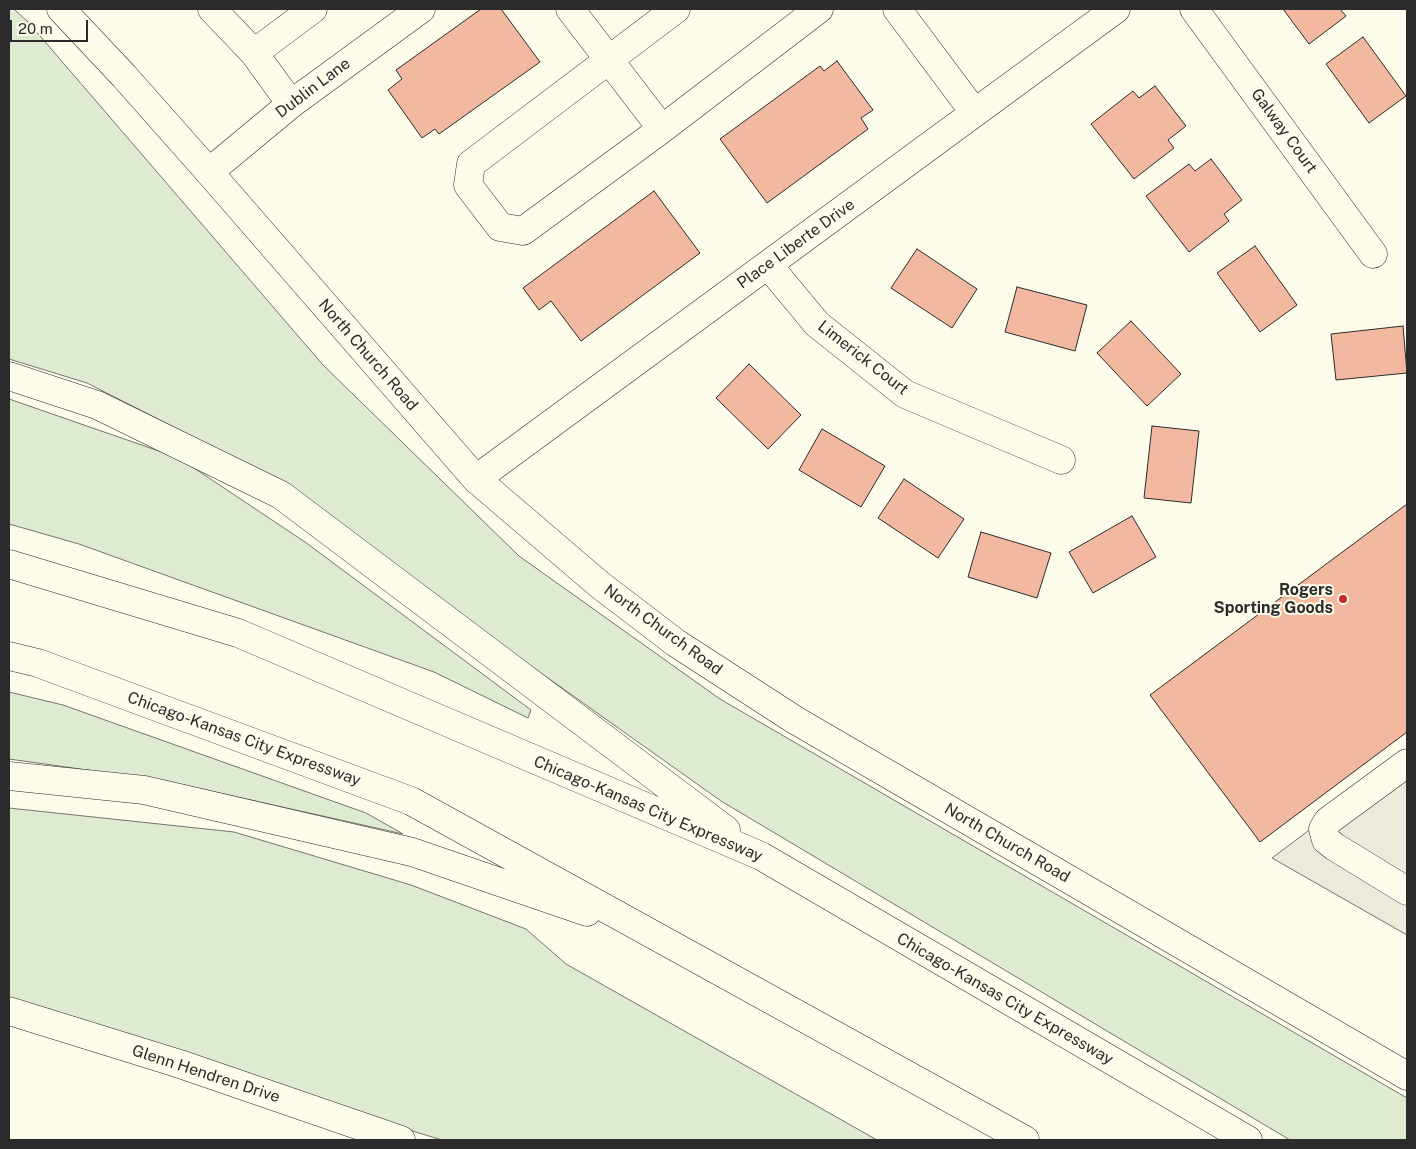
<!DOCTYPE html>
<style>
body{margin:0}
#map{position:relative;width:1416px;height:1149px;overflow:hidden;background:#fdfbea;font-family:"Public Sans",sans-serif}
canvas{display:block}
.frame{position:absolute;inset:0;border:10px solid #2b2b2b;pointer-events:none}
.scale{position:absolute;left:10px;top:20px;width:78px;height:22px;box-sizing:border-box;border:2px solid #2b2b2b;border-top:0;padding-left:6px;font-size:15px;line-height:18px;white-space:nowrap;color:#2b2b2b;-webkit-text-stroke:4px #fdfbea;paint-order:stroke}
</style>
<div id="map">
<canvas width="1416" height="1149"></canvas>
<div class="frame"></div>
<div class="scale">20 m</div>
</div>
<script>
const ctx = document.querySelector('canvas').getContext('2d');
ctx.lineJoin = 'round';
function fill(path, color) {
  ctx.fillStyle = color;
  ctx.fill(path, 'evenodd');
}
function poly(rows) {
  const path = new Path2D();
  for (const r of rows) {
    path.moveTo(r[0], r[1]);
    for (let i = 2; i < r.length; i += 2) path.lineTo(r[i], r[i + 1]);
  }
  return path;
}
function strokePath(path, color, width, dash) {
  ctx.strokeStyle = color;
  ctx.lineWidth = width;
  ctx.lineCap = dash ? 'butt' : 'round';
  ctx.setLineDash(dash || []);
  ctx.stroke(path);
}
function write(font, color, halo, rows, align = 'center') {
  ctx.font = font + ' "Public Sans",sans-serif';
  ctx.lineWidth = 4;
  ctx.setLineDash([]);
  ctx.textBaseline = 'middle';
  ctx.strokeStyle = halo;
  ctx.fillStyle = color;
  for (const [text, x, y, turn = 0] of rows) {
    ctx.save();
    ctx.translate(x, y);
    ctx.rotate((+turn || 0) * Math.PI / 180);
    ctx.textAlign = isNaN(turn) ? turn : align;
    if (halo) ctx.strokeText(text, 0, 0);
    ctx.fillText(text, 0, 0);
    ctx.restore();
  }
}
const green = poly([
 [9,9,14,9,28,22,323,365,519,556,720,699,1407,1098,1407,1140,1290,1140,721,801,465,619,278,480,87,383,9,359,9,9],
 [9,399,179,458,305,542,531,710,528,718,434,672,79,544,9,524,9,399],
 [9,692,63,705,366,813,403,834,166,781,9,759,9,692],
 [9,808,234,832,411,885,526,929,566,964,877,1140,442,1140,9,1008,9,808]
]);
fill(green, '#deebd1');
strokePath(green, '#74746e', 1);
const parking = poly([
 [1407,757,1407,935,1272,858,1407,757]
]);
fill(parking, '#eceadb');
strokePath(parking, '#74746e', 1);
const building = poly([
 [481,9,501,9,540,62,439,134,435,129,422,138,388,90,402,79,396,70,481,9],
 [1283,9,1340,9,1346,16,1309,44,1283,9],
 [1363,37,1406,96,1369,123,1326,64,1363,37],
 [837,61,873,110,861,118,868,129,767,203,720,139,820,66,824,71,837,61],
 [1155,86,1186,126,1168,140,1174,148,1134,179,1091,124,1133,91,1139,98,1155,86],
 [1211,159,1242,200,1224,214,1229,221,1189,252,1146,196,1189,164,1195,171,1211,159],
 [654,191,700,253,581,341,551,301,539,310,523,288,654,191],
 [1255,246,1297,305,1260,332,1217,273,1255,246],
 [917,249,977,289,952,328,891,288,917,249],
 [1017,287,1087,305,1075,351,1005,332,1017,287],
 [1131,321,1181,374,1147,406,1097,353,1131,321],
 [1403,326,1407,373,1336,380,1331,334,1403,326],
 [749,364,801,415,768,449,716,398,749,364],
 [1152,426,1199,431,1191,503,1144,498,1152,426],
 [822,429,885,466,861,507,799,470,822,429],
 [904,479,964,519,938,558,878,518,904,479],
 [1407,504,1407,732,1260,842,1150,695,1407,504],
 [1132,516,1156,557,1093,593,1069,552,1132,516],
 [981,532,1051,553,1037,598,968,577,981,532]
]);
fill(building, '#f2b8a0');
strokePath(building, '#2b2b2b', 1);
const minor = poly([
 [212,9,254,53,291,104],
 [570,9,662,129,819,9],
 [897,9,974,112],
 [1194,9,1373,254],
 [254,53,313,9],
 [662,129,523,231,500,227,468,185,471,164,676,9],
 [209,172,291,104,421,9],
 [768,265,817,324,905,394,1061,460],
 [476,479,1116,9],
 [1407,763,1328,821,1323,829,1326,840,1335,847,1407,891],
 [9,1011,180,1064,401,1140]
]);
const major = poly([
 [61,9,124,76,209,172,476,479,600,585,676,643,795,720,1407,1076]
]);
const highway = poly([
 [9,376,97,405,281,495,726,830],
 [9,564,238,633,761,856,1248,1140],
 [9,656,38,663,411,801,1025,1140],
 [9,776,144,790,412,852,587,912]
]);
strokePath(minor, '#2b2b2b', 29);
strokePath(major, '#2b2b2b', 29);
strokePath(highway, '#2b2b2b', 29);
strokePath(minor, '#fdfbea', 28);
strokePath(major, '#fdfbea', 28);
strokePath(highway, '#fdfbea', 28);
for (const [x, y, r, color] of [
 [1343,599,5,"#c62828"]
]) {
  const dot = new Path2D();
  dot.arc(x, y, r, 0, 2 * Math.PI);
  ctx.fillStyle = color;
  ctx.fill(dot);
  strokePath(dot, '#fdfbea', 2);
}
write('16px', '#2b2b2b', '#fdfbea', [
 ["Dublin Lane",313,88,-37],
 ["Galway Court",1284,131,54],
 ["Place Liberte Drive",796,244,-36],
 ["North Church Road",368,355,49],
 ["Limerick Court",863,358,38],
 ["North Church Road",663,630,36],
 ["Chicago-Kansas City Expressway",244,739,20],
 ["Chicago-Kansas City Expressway",648,809,23],
 ["North Church Road",1007,843,30],
 ["Chicago-Kansas City Expressway",1005,999,30],
 ["Glenn Hendren Drive",206,1074,18]
]);
write('bold 16px', '#2b2b2b', '#fdfbea', [
 ["Rogers",1333,590],
 ["Sporting Goods",1333,608]
], 'right');
</script>
